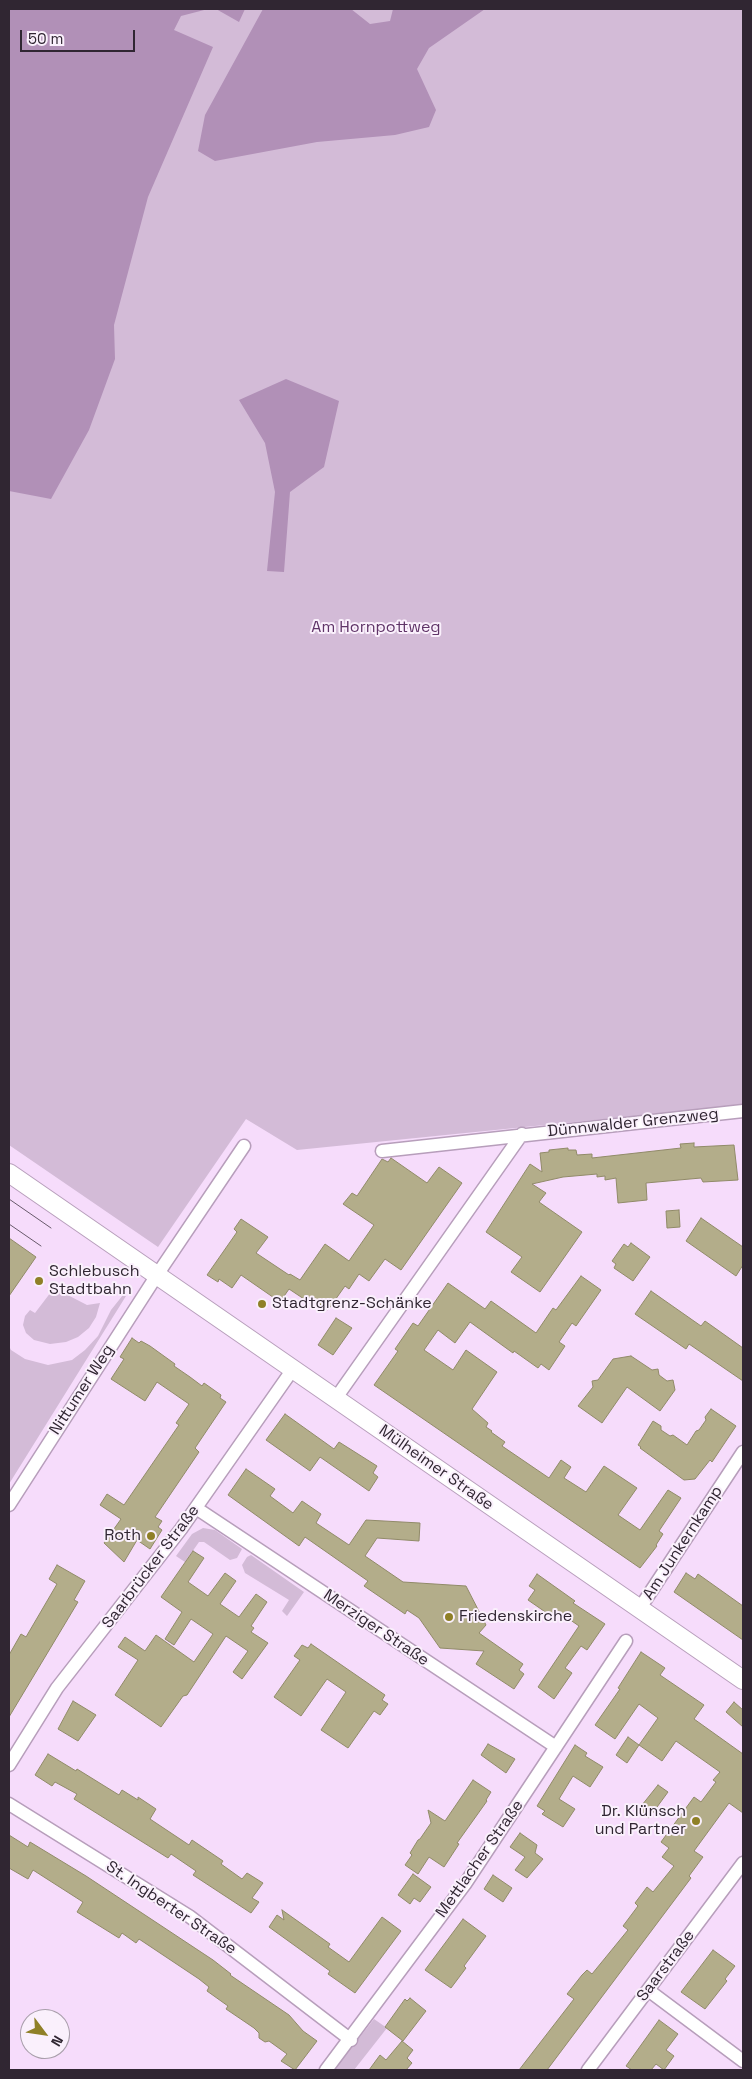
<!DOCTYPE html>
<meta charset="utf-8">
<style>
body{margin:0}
#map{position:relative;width:752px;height:2079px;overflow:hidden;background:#f6dcfb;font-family:"Space Grotesk",sans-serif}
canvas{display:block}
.frame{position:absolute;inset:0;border:10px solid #302632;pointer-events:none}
.north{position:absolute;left:20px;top:2009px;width:50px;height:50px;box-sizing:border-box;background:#faf0fc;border:1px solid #a99fab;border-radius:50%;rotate:121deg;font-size:14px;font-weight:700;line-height:20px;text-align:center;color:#302632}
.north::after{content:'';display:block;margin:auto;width:18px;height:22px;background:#8f8027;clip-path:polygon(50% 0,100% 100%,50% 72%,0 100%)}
.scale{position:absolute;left:20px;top:30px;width:115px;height:22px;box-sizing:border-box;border:2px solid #302632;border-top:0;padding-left:6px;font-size:15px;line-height:18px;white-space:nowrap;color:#302632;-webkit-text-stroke:4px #faf0fc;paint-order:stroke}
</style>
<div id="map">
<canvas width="752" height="2079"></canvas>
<div class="frame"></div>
<div class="north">N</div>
<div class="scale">50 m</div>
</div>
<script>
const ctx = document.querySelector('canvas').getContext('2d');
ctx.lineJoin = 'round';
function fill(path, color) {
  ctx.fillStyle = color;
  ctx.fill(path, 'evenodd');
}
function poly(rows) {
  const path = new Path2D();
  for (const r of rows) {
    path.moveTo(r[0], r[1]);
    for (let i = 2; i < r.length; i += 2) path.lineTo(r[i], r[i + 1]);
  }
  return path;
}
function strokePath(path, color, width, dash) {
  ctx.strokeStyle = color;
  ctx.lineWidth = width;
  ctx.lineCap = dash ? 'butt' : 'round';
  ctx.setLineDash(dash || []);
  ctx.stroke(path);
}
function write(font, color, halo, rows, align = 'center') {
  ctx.font = font + ' "Space Grotesk",sans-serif';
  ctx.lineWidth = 4;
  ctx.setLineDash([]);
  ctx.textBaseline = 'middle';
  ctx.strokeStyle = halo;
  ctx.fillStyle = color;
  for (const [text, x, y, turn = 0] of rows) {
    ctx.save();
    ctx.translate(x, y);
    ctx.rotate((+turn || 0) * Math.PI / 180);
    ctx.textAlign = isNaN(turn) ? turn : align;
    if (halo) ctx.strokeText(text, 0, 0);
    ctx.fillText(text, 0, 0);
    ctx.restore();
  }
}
fill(poly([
 [9,9,743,9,743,1105,297,1150,246,1119,158,1247,9,1145],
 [54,1288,87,1305,100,1303,96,1317,89,1328,78,1337,66,1342,50,1344,34,1340,26,1333,23,1325,25,1316,30,1310,35,1313],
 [123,1295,126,1296,9,1484,9,1346,11,1350,25,1359,48,1365,72,1360,85,1350,98,1336,111,1310],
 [203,1528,215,1530,242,1549,237,1558,230,1560,204,1542,199,1542,185,1562,176,1556,192,1534],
 [251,1555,304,1592,287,1616,282,1611,289,1600,245,1573,242,1565,247,1557],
 [374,2019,387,2028,354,2070,334,2070]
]), '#d3bbd7');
fill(poly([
 [9,9,208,9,181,16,174,30,213,47,148,197,114,325,115,359,89,430,51,499,9,491],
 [216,9,245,9,239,22],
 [263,9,351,9,370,24,390,21,393,9,485,9,429,48,417,69,436,110,429,127,395,135,317,142,215,161,198,151,205,115],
 [286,379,339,401,324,467,290,492,284,572,267,571,275,492,265,443,239,400]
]), '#b190b7');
const building = poly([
 [694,1143,694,1147,734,1145,738,1180,703,1182,701,1178,646,1183,647,1200,618,1203,616,1178,605,1180,605,1176,597,1177,597,1174,563,1177,532,1184,546,1193,539,1202,582,1232,540,1292,511,1272,522,1257,486,1232,530,1164,542,1172,540,1153,549,1152,549,1150,568,1148,568,1150,576,1150,577,1155,592,1154,592,1158,681,1148,680,1144,694,1143],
 [391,1158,427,1183,439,1167,462,1183,401,1270,385,1259,369,1281,359,1274,349,1289,345,1286,328,1310,313,1299,310,1303,289,1289,280,1302,241,1275,232,1288,219,1279,218,1282,207,1275,237,1232,234,1229,241,1219,268,1237,256,1253,289,1275,290,1274,300,1280,325,1244,349,1261,374,1225,343,1204,352,1193,357,1196,382,1159,388,1162,391,1158],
 [679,1210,680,1227,667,1228,666,1211,679,1210],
 [701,1218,743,1247,743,1265,736,1276,686,1241,701,1218],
 [9,1238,36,1257,9,1296,9,1238],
 [631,1243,650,1257,633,1281,614,1268,616,1264,612,1261,624,1244,628,1247,631,1243],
 [581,1276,601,1290,576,1326,572,1323,559,1342,565,1346,549,1370,541,1364,538,1368,514,1351,513,1353,470,1322,455,1343,438,1330,424,1350,453,1370,466,1350,497,1372,472,1409,488,1423,486,1427,492,1431,491,1432,505,1442,502,1446,549,1478,561,1460,571,1467,564,1478,586,1492,604,1466,637,1488,618,1515,640,1530,668,1490,681,1498,659,1531,663,1534,656,1545,657,1546,640,1568,374,1385,398,1351,395,1349,413,1323,418,1326,448,1283,485,1309,491,1301,536,1333,553,1308,556,1310,581,1276],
 [651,1291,701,1326,705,1321,743,1348,743,1381,689,1344,686,1349,635,1314,651,1291],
 [336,1318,352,1328,333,1355,318,1345,336,1318],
 [132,1338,139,1343,141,1341,150,1346,175,1364,174,1366,190,1377,202,1386,204,1383,221,1395,220,1398,226,1402,195,1448,199,1452,155,1517,162,1521,158,1527,162,1530,150,1549,137,1540,124,1562,104,1543,121,1519,100,1505,107,1494,124,1505,179,1425,176,1423,189,1404,157,1382,145,1401,111,1379,124,1359,120,1357,132,1338],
 [631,1356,652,1370,658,1369,659,1375,667,1381,673,1380,675,1390,660,1411,627,1387,602,1423,578,1406,593,1387,592,1381,598,1380,613,1359,631,1356],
 [711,1409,736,1426,712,1462,710,1460,695,1479,684,1480,640,1448,641,1447,638,1445,653,1421,661,1426,661,1430,670,1436,673,1435,687,1445,696,1431,699,1430,706,1420,705,1417,711,1409],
 [285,1414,334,1449,339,1442,377,1466,373,1473,378,1477,369,1491,320,1457,310,1471,266,1440,285,1414],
 [246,1469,275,1489,270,1496,293,1513,302,1501,321,1514,316,1523,349,1545,366,1520,420,1523,419,1541,377,1538,365,1556,403,1582,466,1586,486,1625,479,1633,523,1664,519,1670,524,1674,514,1689,476,1664,484,1651,440,1648,419,1618,407,1610,405,1614,364,1586,368,1581,305,1537,299,1546,228,1495,246,1469],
 [193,1551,204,1558,188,1582,208,1596,225,1573,236,1581,220,1604,239,1617,256,1594,267,1602,251,1626,254,1628,251,1632,268,1643,242,1679,233,1672,248,1651,226,1636,187,1695,183,1696,161,1727,115,1695,138,1660,118,1647,125,1637,145,1651,156,1635,194,1662,213,1634,191,1619,174,1645,165,1639,182,1612,161,1597,193,1551],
 [57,1565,85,1581,74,1600,78,1602,9,1717,9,1655,21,1634,26,1637,57,1584,49,1579,57,1565],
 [686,1573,695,1579,698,1574,743,1606,743,1640,674,1592,686,1573],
 [537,1574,575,1601,573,1603,605,1624,587,1650,581,1646,565,1668,572,1673,554,1699,538,1687,579,1626,559,1612,554,1618,528,1600,535,1590,529,1586,537,1574],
 [311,1644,385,1695,382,1700,388,1704,380,1715,374,1711,348,1748,321,1730,346,1692,327,1679,301,1716,274,1697,300,1660,294,1656,302,1645,308,1648,311,1644],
 [641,1652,665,1668,660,1675,704,1705,694,1719,743,1754,743,1813,729,1803,694,1851,703,1857,689,1876,691,1878,547,2070,519,2070,574,1999,567,1994,582,1975,587,1970,592,1974,628,1930,623,1926,638,1906,635,1903,647,1887,653,1892,674,1866,662,1857,669,1848,661,1842,694,1797,701,1802,716,1782,713,1780,720,1772,676,1741,662,1761,639,1745,658,1718,639,1704,615,1739,595,1725,620,1689,618,1688,641,1652],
 [73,1701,96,1715,78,1741,58,1729,73,1701],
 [734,1702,743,1710,743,1727,726,1712,734,1702],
 [628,1737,639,1745,627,1763,616,1755,628,1737],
 [488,1744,515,1759,506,1773,481,1755,488,1744],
 [575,1745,587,1753,585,1756,603,1767,590,1787,573,1776,559,1799,575,1809,563,1827,542,1814,545,1811,537,1806,575,1745],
 [48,1754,76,1771,77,1769,119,1795,122,1790,138,1800,138,1797,156,1809,150,1819,189,1845,192,1840,223,1861,221,1864,242,1879,247,1873,263,1883,252,1898,259,1902,251,1913,193,1875,196,1871,171,1854,168,1858,74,1799,77,1794,55,1782,52,1786,35,1775,48,1754],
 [473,1780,491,1792,486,1800,487,1801,457,1843,459,1844,444,1867,429,1857,418,1874,405,1865,412,1855,410,1853,418,1840,420,1839,431,1823,428,1810,445,1821,473,1780],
 [658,1785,668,1792,649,1818,638,1810,658,1785],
 [520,1833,537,1845,535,1853,543,1859,527,1878,515,1870,525,1857,510,1847,520,1833],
 [9,1835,28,1847,30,1842,86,1876,213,1960,231,1974,230,1975,289,2015,303,2031,317,2041,295,2070,281,2061,287,2054,269,2041,265,2042,259,2038,259,2033,254,2028,226,2009,228,2006,207,1991,209,1987,199,1979,139,1939,136,1943,122,1933,119,1938,77,1912,83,1902,33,1870,28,1879,9,1868,9,1835],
 [413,1874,431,1887,420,1902,414,1898,410,1904,398,1895,413,1874],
 [493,1875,512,1888,503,1902,484,1889,493,1875],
 [282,1910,330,1944,328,1947,349,1962,382,1917,401,1931,355,1993,328,1974,330,1971,269,1927,277,1915,284,1920,282,1910],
 [463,1919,486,1936,464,1966,466,1968,451,1988,425,1970,463,1919],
 [713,1950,735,1966,725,1979,727,1981,705,2009,681,1992,713,1950],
 [410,1998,426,2011,403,2041,385,2027,405,1999,407,2001,410,1998],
 [659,2020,678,2034,666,2050,674,2056,664,2070,656,2064,651,2070,632,2070,626,2066,659,2020],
 [402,2041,413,2050,407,2058,412,2063,406,2070,369,2070,380,2055,386,2060,402,2041]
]);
fill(building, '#b3ad8a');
strokePath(building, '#908a68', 1);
const street = poly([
 [382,1151,743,1111],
 [336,1398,522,1134],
 [9,1505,157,1275,244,1146],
 [196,1508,556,1747],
 [640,1608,743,1452],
 [9,1765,57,1688,181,1529,293,1369],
 [9,1804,189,1916,351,2040],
 [648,1990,743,2061],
 [326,2070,465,1884,626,1641],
 [588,2070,743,1863]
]);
const secondary = poly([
 [9,1173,743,1680]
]);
strokePath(street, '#b79ebb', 15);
strokePath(secondary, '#b79ebb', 20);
strokePath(street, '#fff', 12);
strokePath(secondary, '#fff', 18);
strokePath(poly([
 [9,1199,51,1228],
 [9,1224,41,1246]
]), '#67596a', 1);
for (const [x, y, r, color] of [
 [39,1281,5,"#8f8027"],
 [262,1304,5,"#8f8027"],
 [151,1536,5,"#8f8027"],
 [449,1617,5,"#8f8027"],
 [696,1821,5,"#8f8027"]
]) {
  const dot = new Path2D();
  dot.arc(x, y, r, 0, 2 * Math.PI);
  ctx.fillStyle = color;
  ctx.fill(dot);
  strokePath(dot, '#faf0fc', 2);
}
write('16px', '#603468', '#faf0fc', [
 ["Am Hornpottweg",376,628]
]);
write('16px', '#302632', '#faf0fc', [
 ["Dünnwalder Grenzweg",633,1123,-6],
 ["Nittumer Weg",82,1390,-57],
 ["Mülheimer Straße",436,1468,35],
 ["Am Junkernkamp",683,1543,-57],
 ["Saarbrücker Straße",151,1567,-53],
 ["Merziger Straße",376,1628,34],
 ["Mettlacher Straße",480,1859,-55],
 ["St. Ingberter Straße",171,1908,34],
 ["Saarstraße",666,1966,-53]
]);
write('16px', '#302632', '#faf0fc', [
 ["Schlebusch",49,1272],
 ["Stadtbahn",49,1290],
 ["Stadtgrenz-Schänke",272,1304],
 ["Roth",141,1536,"right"],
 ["Friedenskirche",459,1617],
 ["Dr. Klünsch",686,1812,"right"],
 ["und Partner",686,1830,"right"]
], 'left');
</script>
